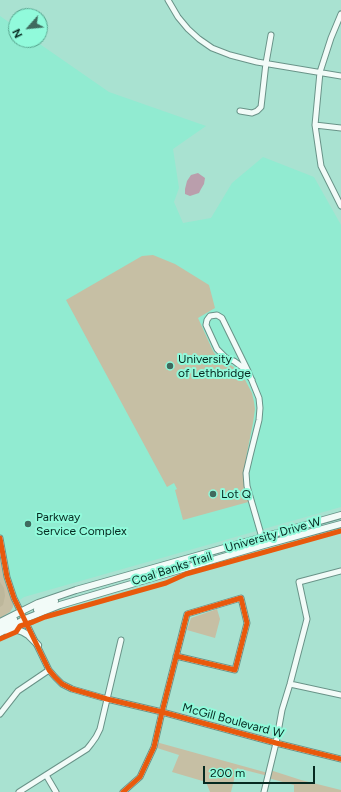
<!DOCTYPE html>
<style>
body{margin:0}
#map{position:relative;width:341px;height:792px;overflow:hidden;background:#a9e2d1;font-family:Figtree,sans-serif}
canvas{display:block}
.north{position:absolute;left:8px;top:8px;width:40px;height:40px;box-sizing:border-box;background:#91fadb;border:1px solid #59a690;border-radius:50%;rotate:243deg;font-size:11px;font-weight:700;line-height:16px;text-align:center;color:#062920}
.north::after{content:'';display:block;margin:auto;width:14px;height:18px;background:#3f6a5e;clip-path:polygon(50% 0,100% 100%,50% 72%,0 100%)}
.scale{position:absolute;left:203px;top:766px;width:112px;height:18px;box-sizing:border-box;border:2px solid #062920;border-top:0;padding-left:5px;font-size:12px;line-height:14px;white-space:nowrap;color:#062920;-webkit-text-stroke:3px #91fadb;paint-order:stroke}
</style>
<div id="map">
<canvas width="341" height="792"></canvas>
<div class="north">N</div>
<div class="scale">200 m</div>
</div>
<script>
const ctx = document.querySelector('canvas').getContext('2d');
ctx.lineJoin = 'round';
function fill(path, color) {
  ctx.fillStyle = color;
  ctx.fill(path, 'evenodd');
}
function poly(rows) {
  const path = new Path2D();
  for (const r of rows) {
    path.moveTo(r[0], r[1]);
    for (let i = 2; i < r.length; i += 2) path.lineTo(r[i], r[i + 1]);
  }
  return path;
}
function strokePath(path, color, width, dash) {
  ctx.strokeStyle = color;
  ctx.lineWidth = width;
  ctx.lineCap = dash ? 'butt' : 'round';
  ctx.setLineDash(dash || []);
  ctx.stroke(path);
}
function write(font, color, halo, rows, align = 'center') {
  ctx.font = font + ' Figtree,sans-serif';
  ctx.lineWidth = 4;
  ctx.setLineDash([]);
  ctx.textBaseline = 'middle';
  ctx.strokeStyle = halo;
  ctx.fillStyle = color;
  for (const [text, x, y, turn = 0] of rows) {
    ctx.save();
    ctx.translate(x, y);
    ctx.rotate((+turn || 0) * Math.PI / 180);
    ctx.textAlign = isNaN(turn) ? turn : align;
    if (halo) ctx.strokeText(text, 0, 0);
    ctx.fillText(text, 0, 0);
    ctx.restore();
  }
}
fill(poly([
 [0,16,16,27,16,40,34,40,109,92,206,126,173,149,179,188,174,202,183,223,211,218,232,183,263,157,314,177,341,225,341,507,24,597,0,614]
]), '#91ebd1');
fill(poly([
 [153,255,175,264,209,285,215,308,198,318,213,351,217,357,222,361,232,366,238,370,243,376,252,393,254,402,255,409,253,423,247,453,245,465,252,501,183,520,175,490,177,489,174,483,167,487,66,300,142,256],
 [0,558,4,580,13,603,13,607,10,612,0,618],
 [217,609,220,619,215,638,187,630,191,618],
 [156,742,268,773,270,770,301,780,341,790,341,792,294,792,294,785,268,778,268,776,237,768,231,792,210,792,206,782,172,772,179,755,154,747]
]), '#c6bfa4');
fill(poly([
 [0,582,4,588,5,596,3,605,0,607]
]), '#bdb79b');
fill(poly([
 [198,173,205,178,204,184,201,189,199,193,190,196,185,194,185,189,187,181,191,175]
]), '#ba9eac');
const minor = poly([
 [168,0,178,17,188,29,199,39,212,48,230,55,257,62,341,76],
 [341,14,331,38,320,72,315,125,321,166,341,206],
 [240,111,252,113,257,111,261,107,266,63,271,35],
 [315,125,341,128],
 [252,380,242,367,234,361,226,358,217,349,206,325,207,320,210,316,217,315,222,318,248,371,259,398,260,408,259,420,250,456,246,473,247,486,263,541],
 [0,538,7,577,14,598,49,670,55,677,62,684,72,689,107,699,162,712,276,743,341,759],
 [290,684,341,695],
 [0,714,18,691,49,670],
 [46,775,56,792],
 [19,792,87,749,91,744,96,737,100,729,121,640],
 [123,792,140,777,154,747,162,712,187,614,241,598,247,623,235,670,176,656],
 [264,792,276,743,282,710,290,684,307,619,299,582,341,571]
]);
const major = poly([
 [37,610,55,601],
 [0,622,38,603,76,590,341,515],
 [0,628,14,619],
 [7,631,15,629,23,632,28,635,38,645],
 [0,633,25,619,60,605,264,545,341,524]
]);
strokePath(minor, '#699388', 7);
strokePath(major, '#699388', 8);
strokePath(minor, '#f2fbf8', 5);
strokePath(major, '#f2fbf8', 6);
strokePath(poly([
 [0,538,7,577,14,598,49,670,55,677,62,684,72,689,107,699,162,712,276,743,341,759],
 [0,639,16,632,20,626,33,622,45,617,166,583,186,574,341,531],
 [123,792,140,777,154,747,162,712,187,614,241,598,247,623,235,670,176,656]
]), '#e8590c', 5);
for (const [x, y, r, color] of [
 [170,366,4,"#3f6a5e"],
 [213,494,4,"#3f6a5e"],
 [28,524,4,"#3f6a5e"]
]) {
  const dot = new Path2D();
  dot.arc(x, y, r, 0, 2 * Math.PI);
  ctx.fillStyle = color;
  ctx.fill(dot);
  strokePath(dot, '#91fadb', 1.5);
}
write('12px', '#062920', '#91fadb', [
 ["University",178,359],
 ["of Lethbridge",178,373],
 ["Lot Q",221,494],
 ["Parkway",36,517],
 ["Service Complex",36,531]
], 'left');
write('12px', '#062920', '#91fadb', [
 ["University Drive W",273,535,-16],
 ["Coal Banks Trail",172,569,-18],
 ["McGill Boulevard W",233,721,15]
]);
</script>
